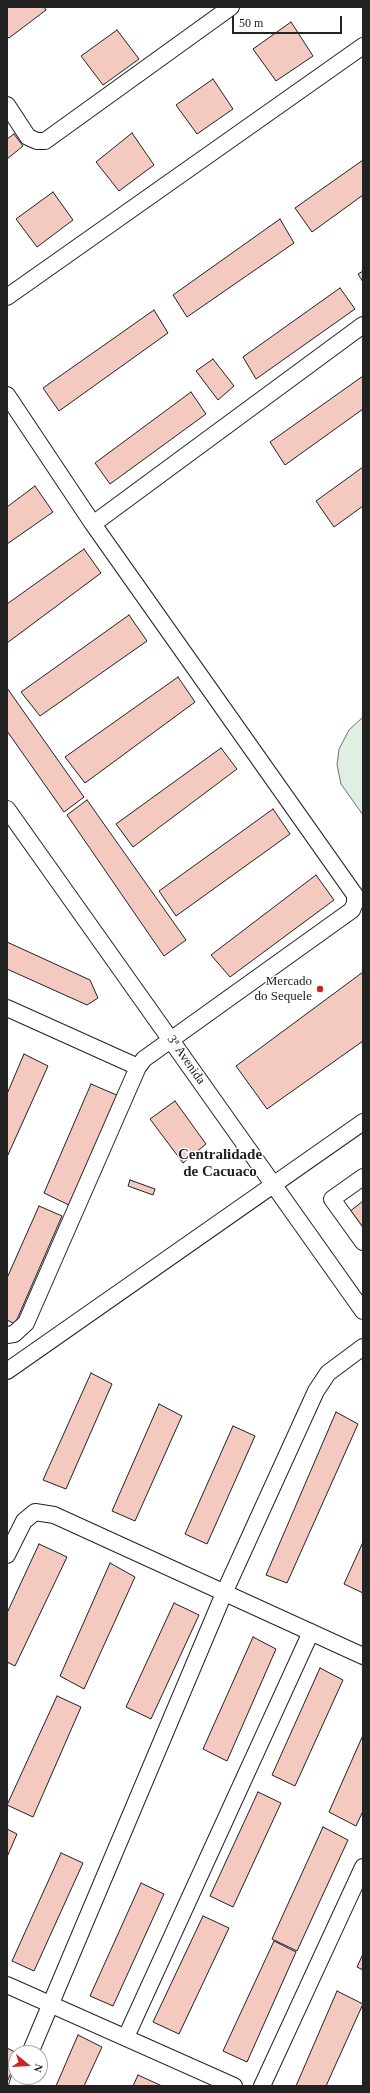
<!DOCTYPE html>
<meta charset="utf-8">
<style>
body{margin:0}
#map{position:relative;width:370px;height:2093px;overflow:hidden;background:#fff;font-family:"Times New Roman",serif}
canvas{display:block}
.frame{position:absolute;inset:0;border:8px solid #222;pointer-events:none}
.north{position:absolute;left:8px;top:2045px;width:40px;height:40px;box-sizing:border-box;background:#fff;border:1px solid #a7a7a7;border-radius:50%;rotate:108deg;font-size:11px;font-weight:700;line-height:16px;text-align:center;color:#222}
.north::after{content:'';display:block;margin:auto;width:14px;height:18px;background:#c62828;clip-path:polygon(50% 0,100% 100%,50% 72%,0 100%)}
.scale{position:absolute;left:232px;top:16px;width:110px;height:18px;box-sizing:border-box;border:2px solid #222;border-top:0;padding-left:5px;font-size:12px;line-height:14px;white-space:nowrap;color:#222;-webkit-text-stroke:3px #fff;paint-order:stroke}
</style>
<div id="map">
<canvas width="370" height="2093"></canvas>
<div class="frame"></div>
<div class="north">N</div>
<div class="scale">50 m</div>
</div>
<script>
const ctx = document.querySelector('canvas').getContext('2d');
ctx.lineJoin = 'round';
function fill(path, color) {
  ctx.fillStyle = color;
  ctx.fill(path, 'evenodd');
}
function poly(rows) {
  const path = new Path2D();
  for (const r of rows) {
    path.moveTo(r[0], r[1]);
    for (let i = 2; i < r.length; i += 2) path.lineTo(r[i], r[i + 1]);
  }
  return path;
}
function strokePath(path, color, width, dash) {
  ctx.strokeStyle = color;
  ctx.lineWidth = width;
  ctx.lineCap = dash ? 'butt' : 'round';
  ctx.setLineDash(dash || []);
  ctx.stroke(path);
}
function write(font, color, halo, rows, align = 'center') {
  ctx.font = font + ' "Times New Roman",serif';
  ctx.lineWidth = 3;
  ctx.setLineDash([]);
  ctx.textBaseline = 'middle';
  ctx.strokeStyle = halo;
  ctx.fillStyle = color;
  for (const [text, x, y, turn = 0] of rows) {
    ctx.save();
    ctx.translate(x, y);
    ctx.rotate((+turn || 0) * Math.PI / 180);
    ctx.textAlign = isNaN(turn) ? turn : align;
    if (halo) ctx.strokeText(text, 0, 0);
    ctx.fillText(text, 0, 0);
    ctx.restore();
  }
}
const green = poly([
 [363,717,363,815,341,784,337,765,339,749,349,730,363,717]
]);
fill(green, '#e0efe3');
strokePath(green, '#6f6f6f', 1);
const building = poly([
 [7,7,44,7,46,10,9,38,7,36,7,7],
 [291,22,313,56,276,81,253,49,291,22],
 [117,30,139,59,103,85,81,56,117,30],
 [213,79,233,109,197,134,176,105,213,79],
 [132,133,154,165,119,191,96,162,132,133],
 [14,134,23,146,7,159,7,139,14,134],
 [363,160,363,195,312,232,295,208,363,160],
 [53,192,73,220,37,247,16,219,53,192],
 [280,219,294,243,187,317,173,295,280,219],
 [363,271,363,282,358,274,363,271],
 [340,288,355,309,256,379,243,357,340,288],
 [154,310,168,333,59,411,43,388,154,310],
 [213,359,234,386,218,400,196,371,213,359],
 [363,376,363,409,285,465,270,442,363,376],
 [191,392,206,414,110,484,95,463,191,392],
 [363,467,363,506,334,527,316,501,363,467],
 [35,486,53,512,7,544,7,507,35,486],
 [84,549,101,573,7,643,7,604,84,549],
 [129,615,147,641,40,716,21,692,129,615],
 [178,677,195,702,85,783,65,757,178,677],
 [7,688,84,797,64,812,7,731,7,688],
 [221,748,237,769,133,847,116,824,221,748],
 [87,800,186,940,164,956,67,815,87,800],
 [273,809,290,834,176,916,159,891,273,809],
 [316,875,334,900,230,977,211,955,316,875],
 [7,942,90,980,98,998,87,1005,7,969,7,942],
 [363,972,363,1041,267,1109,236,1066,363,972],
 [24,1054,48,1066,7,1157,7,1094,24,1054],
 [91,1084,119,1096,71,1206,44,1193,91,1084],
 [175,1101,206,1144,183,1163,150,1119,175,1101],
 [130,1180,155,1189,153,1195,128,1186,130,1180],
 [363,1201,363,1233,349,1212,363,1201],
 [39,1206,62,1216,15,1324,7,1320,7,1278,39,1206],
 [91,1373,112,1384,66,1489,43,1480,91,1373],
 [159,1404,182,1416,135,1521,112,1511,159,1404],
 [336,1412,358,1424,287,1583,266,1575,336,1412],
 [233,1426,255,1436,207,1544,185,1534,233,1426],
 [363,1542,363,1593,344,1584,363,1542],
 [39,1544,67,1557,15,1666,7,1662,7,1613,39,1544],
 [110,1563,135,1577,84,1689,60,1676,110,1563],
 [174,1603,199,1615,151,1719,126,1707,174,1603],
 [253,1637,276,1649,227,1761,203,1749,253,1637],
 [320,1668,343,1680,295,1786,272,1775,320,1668],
 [57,1696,81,1707,33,1817,7,1805,57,1696],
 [363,1735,363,1811,356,1826,329,1812,363,1735],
 [258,1792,281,1803,233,1907,210,1896,258,1792],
 [323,1827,348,1840,297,1951,272,1939,323,1827],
 [7,1829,17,1834,7,1857,7,1829],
 [61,1853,83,1863,34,1971,12,1961,61,1853],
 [141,1883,164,1894,113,2006,90,1996,141,1883],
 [203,1916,229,1928,179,2034,153,2022,203,1916],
 [274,1941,296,1952,247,2062,223,2051,274,1941],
 [363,1954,363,1970,357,1967,363,1954],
 [337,1991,363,2004,326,2086,296,2086,337,1991],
 [78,2035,102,2047,84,2086,56,2086,78,2035],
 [7,2048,17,2053,16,2053,16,2062,7,2082,7,2048],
 [138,2075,162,2086,133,2086,138,2075]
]);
fill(building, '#f3c9c0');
strokePath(building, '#222', 1);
const minor = poly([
 [7,105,28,137,37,141,45,141,231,7],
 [7,297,363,46],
 [7,395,93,524,355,895,355,903,352,910,144,1059,138,1067,26,1323,14,1334,7,1335],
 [93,524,363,325],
 [7,809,363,1311],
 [7,1008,138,1067],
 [363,1177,332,1199,363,1242],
 [7,1371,363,1122],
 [7,1555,24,1521,35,1512,54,1515,363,1656],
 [7,1985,234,2086],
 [126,2037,311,1632],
 [30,2053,225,1591,316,1391,328,1373,363,1347],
 [17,2086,20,2077],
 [262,2086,363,1867]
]);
strokePath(minor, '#222', 18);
strokePath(minor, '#fff', 16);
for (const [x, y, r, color] of [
 [320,989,4,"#c62828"]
]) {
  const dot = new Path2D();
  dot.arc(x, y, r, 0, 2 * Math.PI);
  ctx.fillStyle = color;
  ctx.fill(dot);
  strokePath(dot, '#fff', 1.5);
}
write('13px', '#222', '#fff', [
 ["Mercado",312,982],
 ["do Sequele",312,997]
], 'right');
write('13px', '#222', '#fff', [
 ["3ª Avenida",186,1060,55]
]);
write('bold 15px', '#222', '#fff', [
 ["Centralidade",220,1155],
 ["de Cacuaco",220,1172]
]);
</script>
